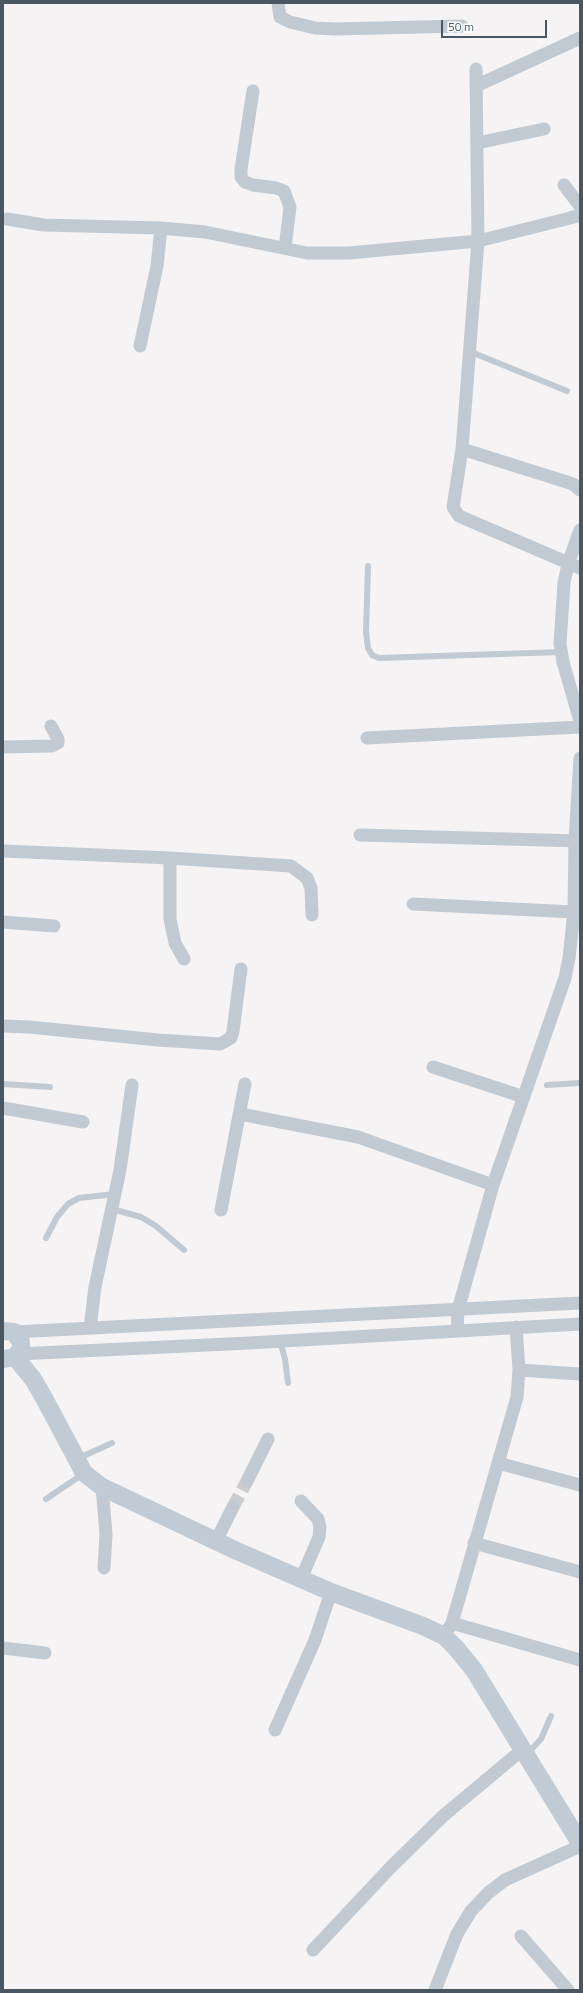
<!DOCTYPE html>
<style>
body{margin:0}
#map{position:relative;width:583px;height:1993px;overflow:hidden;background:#f5f3f3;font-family:"Titillium Web",sans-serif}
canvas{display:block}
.frame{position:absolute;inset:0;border:4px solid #4a5661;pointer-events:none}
.scale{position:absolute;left:441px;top:20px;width:106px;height:18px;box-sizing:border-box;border:2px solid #4a5661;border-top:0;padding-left:5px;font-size:12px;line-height:14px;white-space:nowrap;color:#4a5661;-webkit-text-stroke:3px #fff;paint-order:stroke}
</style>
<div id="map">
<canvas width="583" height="1993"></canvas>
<div class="frame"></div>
<div class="scale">50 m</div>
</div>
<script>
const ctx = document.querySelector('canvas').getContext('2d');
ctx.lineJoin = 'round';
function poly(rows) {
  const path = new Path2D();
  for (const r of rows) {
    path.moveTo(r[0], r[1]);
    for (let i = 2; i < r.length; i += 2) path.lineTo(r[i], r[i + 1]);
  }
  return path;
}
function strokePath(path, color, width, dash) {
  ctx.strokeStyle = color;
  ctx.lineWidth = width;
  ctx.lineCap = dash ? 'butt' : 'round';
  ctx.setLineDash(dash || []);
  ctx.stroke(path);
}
strokePath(poly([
 [233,1507,247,1481]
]), '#caccce', 13, [13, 6]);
strokePath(poly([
 [471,352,567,391],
 [368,566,366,632,368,648,372,655,379,658,561,652],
 [3,1084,50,1087],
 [547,1085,580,1083],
 [112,1209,141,1217,156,1226,184,1250],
 [46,1238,57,1217,68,1204,79,1198,115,1194],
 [280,1341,285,1359,288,1383],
 [79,1458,112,1443],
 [46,1499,83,1474],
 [528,1753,541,1739,551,1716]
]), '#c1cad2', 6);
strokePath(poly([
 [278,3,280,17,290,22,315,28,335,29,462,26],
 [476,69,478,241,462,449,453,507,459,516,580,568],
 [476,86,580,38],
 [253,91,241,169,241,177,245,182,253,185,276,188,284,191,290,207,285,248],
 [477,143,544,129],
 [564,185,580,206],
 [7,219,44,225,161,228,205,232,307,253,349,253,478,241,570,218,580,215,580,213],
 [140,346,157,266,161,228],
 [462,449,573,484,580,490],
 [580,530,568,564,564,583,560,644,563,662,580,721],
 [367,738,580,727],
 [3,747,52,746,58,743,58,739,51,726],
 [360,835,580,841],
 [3,851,170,858,291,866,307,878,311,888,312,915],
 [170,858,170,919,175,943,184,959],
 [413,904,574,912],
 [3,922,54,926],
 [3,1026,29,1027,158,1040,220,1044,231,1038,233,1031,241,969],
 [433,1067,524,1097],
 [3,1108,83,1122],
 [240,1114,358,1137,493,1185],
 [221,1210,245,1084],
 [90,1328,95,1287,120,1170,132,1085],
 [457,1331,458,1310,493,1185,565,978,569,958,574,912,575,840,580,758],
 [14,1332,580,1303],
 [18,1354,249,1343,580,1324],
 [519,1370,580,1374],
 [498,1463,580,1485],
 [247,1481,268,1439],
 [102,1487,106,1534,104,1568],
 [301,1501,318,1519,320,1527,319,1537,301,1579],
 [216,1541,233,1507],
 [474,1543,580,1572],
 [452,1623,580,1660],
 [444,1636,452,1623,517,1397,519,1370,516,1327],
 [3,1648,45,1653],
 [275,1730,315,1640,331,1592],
 [521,1936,568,1990],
 [313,1950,390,1868,443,1816,522,1750],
 [435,1990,457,1934,471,1911,488,1893,505,1880,580,1846]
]), '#c1cad2', 13);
strokePath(poly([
 [3,1331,14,1332,21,1342,21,1349,15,1357,4,1359],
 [15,1357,33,1379,44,1398,84,1473,102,1487,237,1551,331,1592,423,1626,444,1636,456,1648,474,1670,580,1843]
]), '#c1cbd6', 18);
</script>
